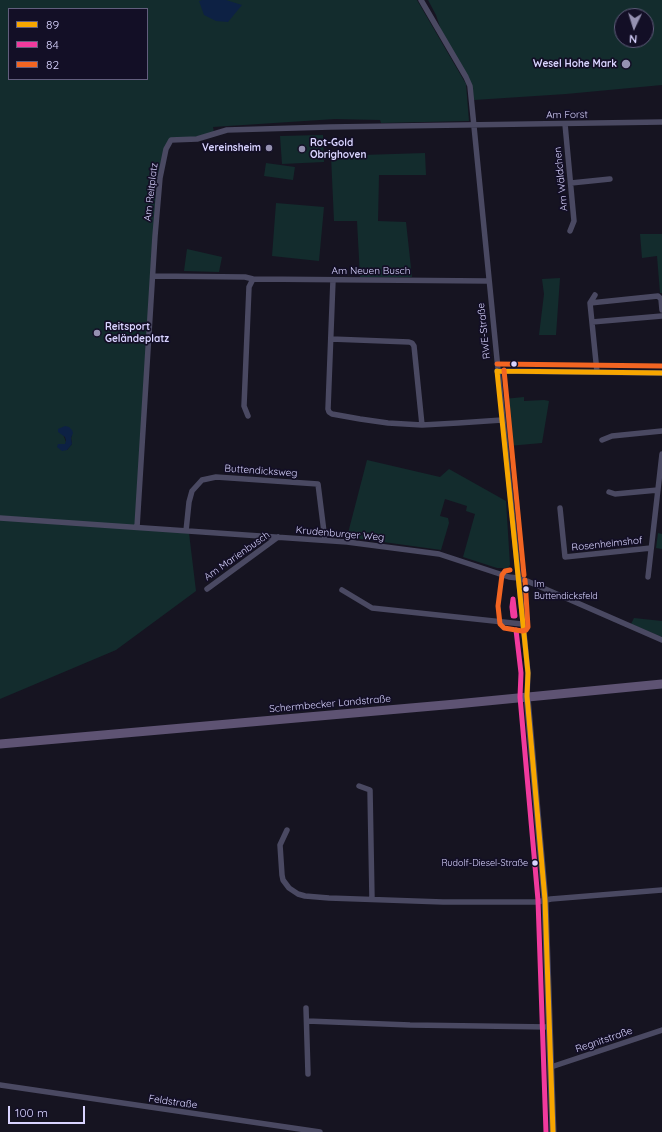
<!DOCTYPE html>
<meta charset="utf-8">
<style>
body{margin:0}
#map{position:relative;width:662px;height:1132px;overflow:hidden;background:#161421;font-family:Quicksand,sans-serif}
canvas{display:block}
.legend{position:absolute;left:8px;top:8px;width:140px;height:72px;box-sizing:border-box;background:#130f26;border:1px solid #625e7d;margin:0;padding:5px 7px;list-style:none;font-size:12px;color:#d9d4ff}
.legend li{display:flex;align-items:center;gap:8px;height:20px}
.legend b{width:20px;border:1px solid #625e7d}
.north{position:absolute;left:614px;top:8px;width:40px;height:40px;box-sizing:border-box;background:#130f26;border:1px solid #625e7d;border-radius:50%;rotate:184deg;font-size:11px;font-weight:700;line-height:16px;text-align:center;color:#d9d4ff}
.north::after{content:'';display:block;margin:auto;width:14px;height:18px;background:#9591b1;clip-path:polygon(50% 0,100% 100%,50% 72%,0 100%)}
.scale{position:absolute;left:8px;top:1106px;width:77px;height:18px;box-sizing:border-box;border:2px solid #d9d4ff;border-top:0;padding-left:5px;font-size:12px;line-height:14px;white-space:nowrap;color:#d9d4ff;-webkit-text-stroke:3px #130f26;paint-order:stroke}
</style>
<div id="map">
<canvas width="662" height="1132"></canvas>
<ul class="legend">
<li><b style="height:5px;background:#f7a600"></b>89</li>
<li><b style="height:5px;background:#f13a9d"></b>84</li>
<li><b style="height:5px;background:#f26522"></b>82</li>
</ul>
<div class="north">N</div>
<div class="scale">100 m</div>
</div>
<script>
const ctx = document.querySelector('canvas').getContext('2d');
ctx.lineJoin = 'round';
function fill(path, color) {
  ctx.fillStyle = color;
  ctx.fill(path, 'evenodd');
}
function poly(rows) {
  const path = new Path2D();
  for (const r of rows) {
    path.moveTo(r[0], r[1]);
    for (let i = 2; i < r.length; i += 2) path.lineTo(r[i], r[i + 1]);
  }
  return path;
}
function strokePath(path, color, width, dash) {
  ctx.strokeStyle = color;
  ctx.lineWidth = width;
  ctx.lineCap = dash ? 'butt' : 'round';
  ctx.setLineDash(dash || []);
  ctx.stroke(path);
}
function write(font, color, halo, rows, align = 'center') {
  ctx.font = font + ' Quicksand,sans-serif';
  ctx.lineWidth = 3.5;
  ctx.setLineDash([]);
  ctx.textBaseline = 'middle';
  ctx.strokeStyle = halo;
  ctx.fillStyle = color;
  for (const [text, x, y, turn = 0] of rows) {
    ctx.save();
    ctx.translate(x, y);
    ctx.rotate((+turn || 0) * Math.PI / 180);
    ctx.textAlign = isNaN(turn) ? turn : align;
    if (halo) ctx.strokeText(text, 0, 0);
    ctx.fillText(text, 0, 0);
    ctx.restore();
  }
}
fill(poly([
 [0,0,417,0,466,84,469,121,381,123,380,120,335,119,213,127,214,132,196,137,170,139,162,160,137,526,189,533,196,591,116,650,0,699],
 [9,9,147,9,147,79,9,79],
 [63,434,72,435,71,438,72,444,67,450,65,450,66,442],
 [428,0,662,0,662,85,566,94,474,100,441,30,436,15],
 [622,16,646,16,646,40,622,40],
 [323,135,324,162,282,164,280,136],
 [425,153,426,175,379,175,378,221,406,222,412,277,360,277,357,221,334,221,331,156],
 [266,163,295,167,293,180,264,176],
 [276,203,324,207,319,261,272,256],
 [640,234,662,234,662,293,660,293,657,256,642,258],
 [187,249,222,257,219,272,184,271],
 [560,278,556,335,539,335,544,294,542,279],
 [524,397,524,401,544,400,549,401,542,443,508,446,504,399],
 [367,460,440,477,449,469,506,501,510,565,508,568,497,568,463,557,475,514,466,511,467,506,445,499,440,516,448,518,449,523,441,550,347,537],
 [658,533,662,534,662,549,656,548],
 [634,618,662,621,662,637,631,624]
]), '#132c2d');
fill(poly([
 [202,0,226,0,242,5,228,22,216,21,204,15,199,1],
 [65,426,69,427,72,430,73,433,71,438,72,444,67,450,62,451,57,447,58,444,65,444,66,441,65,437,58,432,58,429]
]), '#0d2144');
strokePath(poly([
 [421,0,466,77,470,86,528,673,527,696],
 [565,124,574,221,570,231],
 [571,183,610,179],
 [153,276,245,277,253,279,488,281],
 [333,280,328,409,329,412,332,414,360,419,388,423,422,425,458,423,502,420],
 [595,295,590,303,597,372],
 [590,303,658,296,661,299,662,310],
 [592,322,662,316],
 [331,339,409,342,412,343,414,346,422,425],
 [497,371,662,373],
 [248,416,244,406,249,287,253,279],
 [602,440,612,436,662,431],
 [609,492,615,494,658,490],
 [560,508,565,557,651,548],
 [0,518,347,542,439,554,509,577,518,578,527,581,662,640],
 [137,527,155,236,160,178,166,149,171,140,197,139,227,130,330,127,662,122],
 [186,531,189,502,192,491,202,480,216,477,318,484,325,540],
 [648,577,662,454],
 [207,589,278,537],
 [342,590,372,608,522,624],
 [359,786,370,790,372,899],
 [287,830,280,845,282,875,283,880,289,888,298,894,305,896,329,898,443,902,537,902,551,899,662,890],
 [306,1008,308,1074],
 [307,1021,410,1025,549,1027],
 [551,1067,662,1030],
 [0,1085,320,1132]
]), '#4a4962', 5.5);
strokePath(poly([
 [527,696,545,900,553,1132]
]), '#4a4962', 7);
strokePath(poly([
 [0,744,456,704,662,684]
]), '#5e5373', 9);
strokePath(poly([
 [497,371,528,673,527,696,545,900,553,1132],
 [497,371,662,373]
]), '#f7a600', 5);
strokePath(poly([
 [513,599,515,616,513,616,512,607,513,599],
 [516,630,521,673,520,697,538,900,546,1132]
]), '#f13a9d', 5);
strokePath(poly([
 [497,364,662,366],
 [504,370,524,575],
 [510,570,505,571,502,575,498,606,500,624,504,628,522,631,526,630,528,627,525,580]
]), '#f26522', 5);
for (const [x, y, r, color] of [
 [626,64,5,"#9591b1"],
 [269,148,4,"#9591b1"],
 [302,149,4,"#9591b1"],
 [97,333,4,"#9591b1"],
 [514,364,3.5,"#d9d4ff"],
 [526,589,3.5,"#d9d4ff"],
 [535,863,3.5,"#d9d4ff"]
]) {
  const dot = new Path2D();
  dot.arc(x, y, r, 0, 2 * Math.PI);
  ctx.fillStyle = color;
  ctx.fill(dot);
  strokePath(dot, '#130f26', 1.5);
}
write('9px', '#d9d4ff', '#130f26', [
 ["Im",534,584],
 ["Buttendicksfeld",534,596],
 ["Rudolf-Diesel-Straße",528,863,"right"]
], 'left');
write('bold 10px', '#d9d4ff', '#130f26', [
 ["Wesel Hohe Mark",617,64],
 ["Rot-Gold",310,143,"left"],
 ["Obrighoven",310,155,"left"],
 ["Vereinsheim",261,148],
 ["Reitsport",105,327,"left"],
 ["Geländeplatz",105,339,"left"]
], 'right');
write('10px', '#d9d4ff', '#130f26', [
 ["Am Forst",567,115,-1],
 ["Am Wäldchen",561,179,-96],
 ["Am Reitplatz",151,192,-83],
 ["Am Neuen Busch",371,271],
 ["RWE-Straße",484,331,-96],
 ["Buttendicksweg",261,471,4],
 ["Krudenburger Weg",340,534,5],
 ["Rosenheimshof",607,544,-6],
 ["Am Marienbusch",237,556,-35],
 ["Schermbecker Landstraße",330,704,-5],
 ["Regnitstraße",604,1040,-19],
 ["Feldstraße",173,1102,8]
]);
</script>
